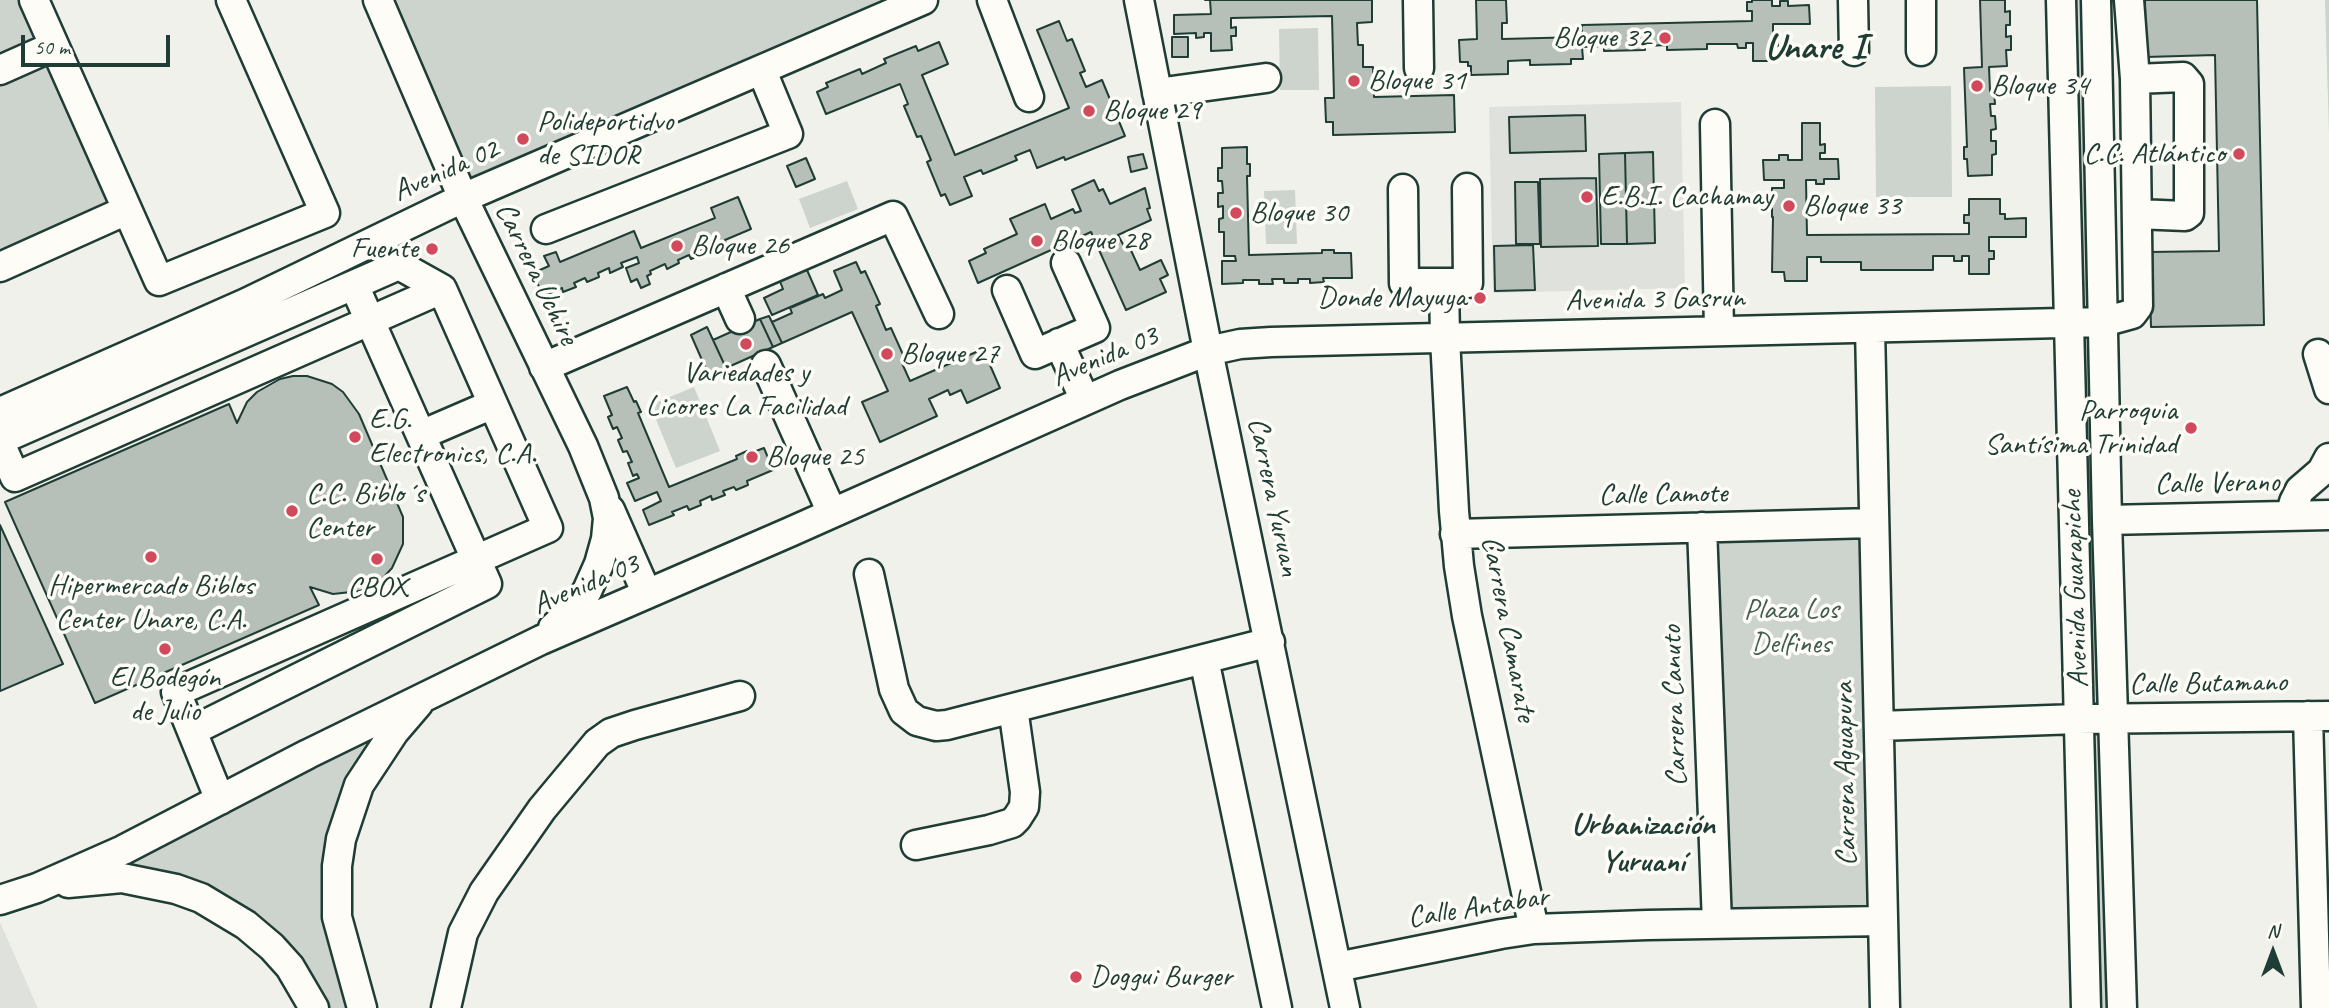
<!DOCTYPE html>
<meta charset="utf-8">
<style>
body{margin:0}
#map{position:relative;width:2329px;height:1008px;overflow:hidden;background:#f0f1eb;font-family:Caveat,sans-serif}
canvas{display:block}
.north{position:absolute;left:2238px;top:917px;width:70px;height:70px;-webkit-text-stroke:5px #fdfcf7;paint-order:stroke;rotate:0deg;font-size:19px;font-weight:700;line-height:28px;text-align:center;color:#1f3d34}
.north::after{content:'';display:block;margin:auto;width:24px;height:32px;background:#1f3d34;clip-path:polygon(50% 0,100% 100%,50% 72%,0 100%)}
.scale{position:absolute;left:21px;top:35px;width:149px;height:32px;box-sizing:border-box;border:4px solid #1f3d34;border-top:0;padding-left:9px;font-size:21px;line-height:24px;white-space:nowrap;color:#1f3d34;-webkit-text-stroke:5px #fdfcf7;paint-order:stroke}
</style>
<div id="map">
<canvas width="2329" height="1008"></canvas>
<div class="north">N</div>
<div class="scale">50 m</div>
</div>
<script>
const ctx = document.querySelector('canvas').getContext('2d');
ctx.lineJoin = 'round';
function fill(path, color) {
  ctx.fillStyle = color;
  ctx.fill(path, 'evenodd');
}
function poly(rows) {
  const path = new Path2D();
  for (const r of rows) {
    path.moveTo(r[0], r[1]);
    for (let i = 2; i < r.length; i += 2) path.lineTo(r[i], r[i + 1]);
  }
  return path;
}
function strokePath(path, color, width, dash) {
  ctx.strokeStyle = color;
  ctx.lineWidth = width;
  ctx.lineCap = dash ? 'butt' : 'round';
  ctx.setLineDash(dash || []);
  ctx.stroke(path);
}
function write(font, color, halo, rows, align = 'center') {
  ctx.font = font + ' Caveat,sans-serif';
  ctx.lineWidth = 7;
  ctx.setLineDash([]);
  ctx.textBaseline = 'middle';
  ctx.strokeStyle = halo;
  ctx.fillStyle = color;
  for (const [text, x, y, turn = 0] of rows) {
    ctx.save();
    ctx.translate(x, y);
    ctx.rotate((+turn || 0) * Math.PI / 180);
    ctx.textAlign = isNaN(turn) ? turn : align;
    if (halo) ctx.strokeText(text, 0, 0);
    ctx.fillText(text, 0, 0);
    ctx.restore();
  }
}
fill(poly([
 [1681,102,1685,288,1493,293,1489,107],
 [0,922,36,1004,38,1008,0,1008]
]), '#dfe2dc');
fill(poly([
 [0,0,33,0,127,210,0,267],
 [380,0,922,0,466,199],
 [2061,0,2096,0,2122,1008,2086,1008],
 [2325,0,2329,0,2329,135],
 [1318,28,1319,90,1280,90,1279,29],
 [1951,86,1952,197,1876,197,1875,87],
 [847,181,858,209,810,228,799,199],
 [1295,190,1297,244,1266,244,1264,191],
 [694,387,720,451,676,468,650,405],
 [1873,523,1883,921,1717,924,1702,528],
 [425,697,341,839,362,1008,314,1008,246,925,122,878,123,850]
]), '#cdd3cd');
const building = poly([
 [1205,0,1372,0,1372,22,1357,23,1358,45,1363,45,1363,67,1373,67,1374,97,1454,95,1455,132,1333,135,1333,122,1326,122,1325,98,1334,98,1332,16,1231,18,1231,28,1236,27,1236,36,1231,36,1232,50,1211,51,1211,33,1204,33,1204,37,1196,38,1196,33,1174,34,1174,15,1211,14,1210,0,1205,0],
 [1476,0,1506,0,1507,23,1502,23,1502,39,1582,37,1582,25,1752,21,1752,11,1747,11,1747,2,1752,2,1752,0,1772,0,1772,6,1780,6,1780,1,1788,1,1788,6,1809,5,1810,24,1773,24,1773,38,1777,38,1778,46,1773,47,1773,61,1753,61,1753,43,1746,43,1746,48,1738,48,1737,44,1707,44,1707,49,1667,50,1667,45,1645,46,1645,50,1604,51,1604,46,1582,47,1583,59,1571,59,1571,64,1530,65,1530,60,1508,61,1508,74,1471,75,1471,66,1468,66,1468,62,1460,62,1459,40,1477,39,1476,0],
 [1980,0,2005,0,2005,12,2010,11,2010,25,2006,25,2006,37,2011,36,2011,50,2006,50,2007,66,1989,67,1990,91,1994,91,1995,104,1990,104,1991,116,1995,116,1996,129,1991,130,1991,141,1996,141,1996,154,1992,155,1992,175,1968,176,1967,159,1964,159,1964,147,1967,147,1964,68,1982,67,1980,0],
 [2145,0,2257,0,2264,325,2151,327,2149,252,2219,251,2215,55,2146,57,2145,0],
 [1059,21,1067,41,1072,39,1085,71,1080,73,1086,87,1102,80,1125,136,1065,160,1064,157,1037,168,1030,150,1015,156,1017,160,983,174,981,170,964,177,972,196,950,205,945,194,941,196,927,162,931,160,921,136,917,137,904,106,908,104,900,84,826,114,817,92,828,87,826,83,860,69,862,74,886,63,884,59,916,46,918,51,939,42,948,64,922,75,955,155,1069,108,1037,30,1059,21],
 [1172,37,1188,37,1188,57,1172,57,1172,37],
 [1585,115,1586,151,1510,153,1509,117,1585,115],
 [1802,123,1820,123,1820,145,1825,144,1825,153,1820,153,1820,159,1838,159,1839,179,1824,179,1824,184,1816,184,1816,180,1806,180,1807,235,1969,234,1969,223,1964,223,1964,215,1969,215,1969,199,2000,199,2000,214,2005,214,2005,219,2026,218,2026,237,1989,237,1989,251,1994,251,1994,259,1989,259,1989,274,1969,274,1969,256,1962,256,1962,261,1954,261,1954,256,1933,256,1933,270,1861,270,1861,262,1821,262,1821,257,1807,257,1807,281,1785,281,1784,272,1772,272,1773,217,1772,217,1772,188,1784,188,1784,180,1764,180,1763,160,1779,160,1779,155,1788,155,1788,160,1802,160,1802,123],
 [1247,147,1247,164,1250,164,1250,176,1247,176,1249,255,1322,253,1322,250,1334,250,1334,253,1351,253,1352,278,1323,278,1324,282,1310,283,1310,279,1298,279,1298,283,1284,283,1284,279,1272,279,1273,284,1259,284,1259,280,1243,280,1243,283,1222,284,1222,261,1236,261,1235,256,1224,256,1224,232,1219,232,1219,219,1223,218,1223,206,1218,207,1218,193,1223,193,1222,181,1218,181,1218,168,1222,168,1222,148,1247,147],
 [1653,152,1655,243,1627,244,1625,153,1653,152],
 [1625,153,1627,244,1601,244,1599,154,1625,153],
 [1143,154,1147,168,1131,172,1128,157,1143,154],
 [806,158,815,179,796,187,787,166,806,158],
 [1596,178,1598,246,1541,247,1540,179,1596,178],
 [1094,180,1099,191,1103,189,1110,204,1145,188,1150,208,1147,209,1151,220,1118,235,1125,248,1129,246,1140,270,1161,260,1168,275,1160,279,1166,292,1126,310,1091,232,978,283,969,261,986,253,984,249,1017,234,1010,219,1045,204,1051,219,1073,209,1075,213,1081,211,1072,190,1094,180],
 [1515,182,1538,182,1540,244,1516,244,1515,182],
 [738,197,751,229,725,240,726,244,714,249,712,245,701,250,703,254,691,259,689,255,678,260,679,263,667,269,665,264,650,271,651,274,647,276,650,284,641,288,637,279,631,282,626,268,639,263,637,257,621,263,623,267,610,273,609,268,598,273,599,277,587,282,585,278,574,283,576,287,563,292,562,288,543,296,533,273,549,266,544,256,556,252,560,262,634,231,641,248,715,218,711,208,738,197],
 [1533,245,1535,290,1495,291,1494,246,1533,245],
 [856,262,861,273,865,271,880,304,876,306,886,330,891,328,905,359,901,361,910,381,983,349,1000,388,967,403,961,390,950,395,948,390,929,399,937,416,880,442,862,402,888,391,852,312,782,343,772,322,792,313,790,308,823,294,825,298,842,290,834,271,856,262],
 [807,270,818,295,772,315,764,298,783,289,779,279,807,270],
 [769,316,782,343,773,347,760,319,769,316],
 [760,319,773,347,726,368,713,340,760,319],
 [707,327,726,368,709,376,691,335,707,327],
 [293,376,307,376,332,384,343,392,359,414,403,517,403,544,392,568,383,578,360,591,333,594,310,587,319,605,95,703,5,502,229,404,237,423,247,402,257,392,280,379,293,376],
 [627,387,634,402,636,401,641,412,638,413,669,487,737,459,736,456,747,451,748,454,764,448,773,470,747,481,748,485,736,490,734,487,723,491,725,495,712,500,711,496,700,501,701,505,689,510,687,506,672,512,674,515,649,525,643,510,661,501,657,492,635,501,627,483,639,478,637,474,633,476,628,463,632,462,627,451,623,452,618,440,622,438,617,427,613,429,608,417,612,415,604,396,627,387],
 [0,525,63,664,0,691,0,525]
]);
fill(building, '#b6bfb8');
strokePath(building, '#1f3d34', 2);
const minor = poly([
 [34,0,159,281,325,213,231,0],
 [378,0,463,198,583,446,604,498,608,518,606,539,599,564,587,591,572,611,553,628],
 [992,0,1029,97],
 [1139,0,1208,351,1345,1008],
 [1418,0,1419,68],
 [1853,0,1854,51],
 [1921,0,1921,51],
 [2061,0,2086,1008],
 [2096,0,2107,520,2122,1008],
 [0,70,54,46],
 [2135,79,2183,77,2189,84,2189,213,2185,216,2137,214],
 [1157,93,1266,78],
 [1715,124,1719,331],
 [1403,189,1404,283,1468,283,1467,188],
 [546,229,788,134,762,71],
 [0,267,127,210],
 [1444,283,1445,338,1454,511,1459,566,1467,616,1534,929],
 [726,288,740,319],
 [1007,290,1035,354,1095,328,1066,263],
 [1870,328,1885,1008],
 [1059,343,1085,400],
 [2318,354,2329,389],
 [766,365,832,513],
 [544,367,893,216,939,314],
 [0,412,246,303,463,198,923,0],
 [421,435,493,404],
 [0,440,399,265,442,289,548,528,176,692,220,800],
 [0,443,15,477,442,289],
 [610,510,647,594],
 [2290,516,2294,502,2300,490,2322,471,2329,458],
 [2107,520,2329,515],
 [1702,527,1717,924],
 [1455,534,1873,523],
 [869,574,894,689,904,711,917,721,936,726,947,725,1270,642],
 [1204,659,1277,1008],
 [2308,716,2316,1008],
 [1879,726,2078,719,2329,716],
 [192,731,487,584,354,285],
 [916,845,989,830,1012,823,1017,818,1024,807,1025,792,1013,708],
 [68,883,122,878,176,889,201,898,246,925,272,947,290,967,314,1008],
 [0,900,37,888,123,850,308,754,541,640,790,532,1120,385,1208,351,1240,344,1271,342,2103,322,2132,314,2138,306,2135,79,2129,0],
 [1337,967,1501,934,1534,929,1647,925,1883,921],
 [362,1008,337,917,337,866,341,839,359,785,394,732,418,704],
 [446,1008,463,933,484,892,542,809,597,743,611,733,635,725,740,696]
]);
strokePath(minor, '#1f3d34', 33);
strokePath(minor, '#fdfcf7', 28);
for (const [x, y, r, color] of [
 [1665,38,7,"#d1495b"],
 [1354,81,7,"#d1495b"],
 [1977,86,7,"#d1495b"],
 [1089,111,7,"#d1495b"],
 [523,139,7,"#d1495b"],
 [2239,154,7,"#d1495b"],
 [1587,197,7,"#d1495b"],
 [1789,206,7,"#d1495b"],
 [1236,213,7,"#d1495b"],
 [1037,241,7,"#d1495b"],
 [677,246,7,"#d1495b"],
 [432,249,7,"#d1495b"],
 [1480,298,7,"#d1495b"],
 [746,344,7,"#d1495b"],
 [887,354,7,"#d1495b"],
 [2191,428,7,"#d1495b"],
 [355,437,7,"#d1495b"],
 [752,457,7,"#d1495b"],
 [292,511,7,"#d1495b"],
 [151,557,7,"#d1495b"],
 [377,559,7,"#d1495b"],
 [165,649,7,"#d1495b"],
 [1076,977,7,"#d1495b"]
]) {
  const dot = new Path2D();
  dot.arc(x, y, r, 0, 2 * Math.PI);
  ctx.fillStyle = color;
  ctx.fill(dot);
  strokePath(dot, '#fdfcf7', 2.5);
}
write('30px', '#1f3d34', '#fdfcf7', [
 ["Bloque 32",1651,38,"right"],
 ["Bloque 31",1368,81],
 ["Bloque 34",1991,86],
 ["Bloque 29",1103,111],
 ["Polideportidvo",537,122],
 ["de SIDOR",537,156],
 ["C.C. Atlántico",2225,154,"right"],
 ["E.B.I. Cachamay",1601,197],
 ["Bloque 33",1803,206],
 ["Bloque 30",1250,213],
 ["Bloque 28",1051,241],
 ["Bloque 26",691,246],
 ["Fuente",418,249,"right"],
 ["Donde Mayuya",1466,298,"right"],
 ["Bloque 27",901,354],
 ["Variedades y",746,373,"center"],
 ["Licores La Facilidad",746,407,"center"],
 ["Parroquia",2177,411,"right"],
 ["Santísima Trinidad",2177,445,"right"],
 ["E.G.",369,420],
 ["Electronics, C.A.",369,454],
 ["Bloque 25",766,457],
 ["C.C. Biblo´s",306,494],
 ["Center",306,528],
 ["Hipermercado Biblos",151,586,"center"],
 ["Center Unare, C.A.",151,620,"center"],
 ["CBOX",377,588,"center"],
 ["El Bodegón",165,678,"center"],
 ["de Julio",165,712,"center"],
 ["Doggui Burger",1090,977]
], 'left');
write('30px', '#1f3d34', '#fdfcf7', [
 ["Avenida 02",446,171,-24],
 ["Carrera Uchire",536,274,64],
 ["Avenida 3 Gasrun",1655,300,-1],
 ["Avenida 03",1105,357,-23],
 ["Calle Verano",2217,484,-1],
 ["Calle Camote",1663,495,-1],
 ["Carrera Yuruan",1273,497,78],
 ["Avenida 03",586,585,-23],
 ["Avenida Guarapiche",2076,589,-92],
 ["Carrera Camarate",1508,629,79],
 ["Calle Butamano",2208,684,-1],
 ["Carrera Canuto",1675,706,-92],
 ["Carrera Aguapura",1846,774,-91],
 ["Calle Antabar",1478,908,-9]
]);
write('30px', '#425b53', '#fdfcf7', [
 ["Plaza Los",1791,610],
 ["Delfines",1791,644]
]);
write('bold 32px', '#1f3d34', '#fdfcf7', [
 ["Urbanización",1643,826],
 ["Yuruaní",1643,863]
]);
write('bold 37px', '#1f3d34', '#fdfcf7', [
 ["Unare I",1815,48]
]);
</script>
